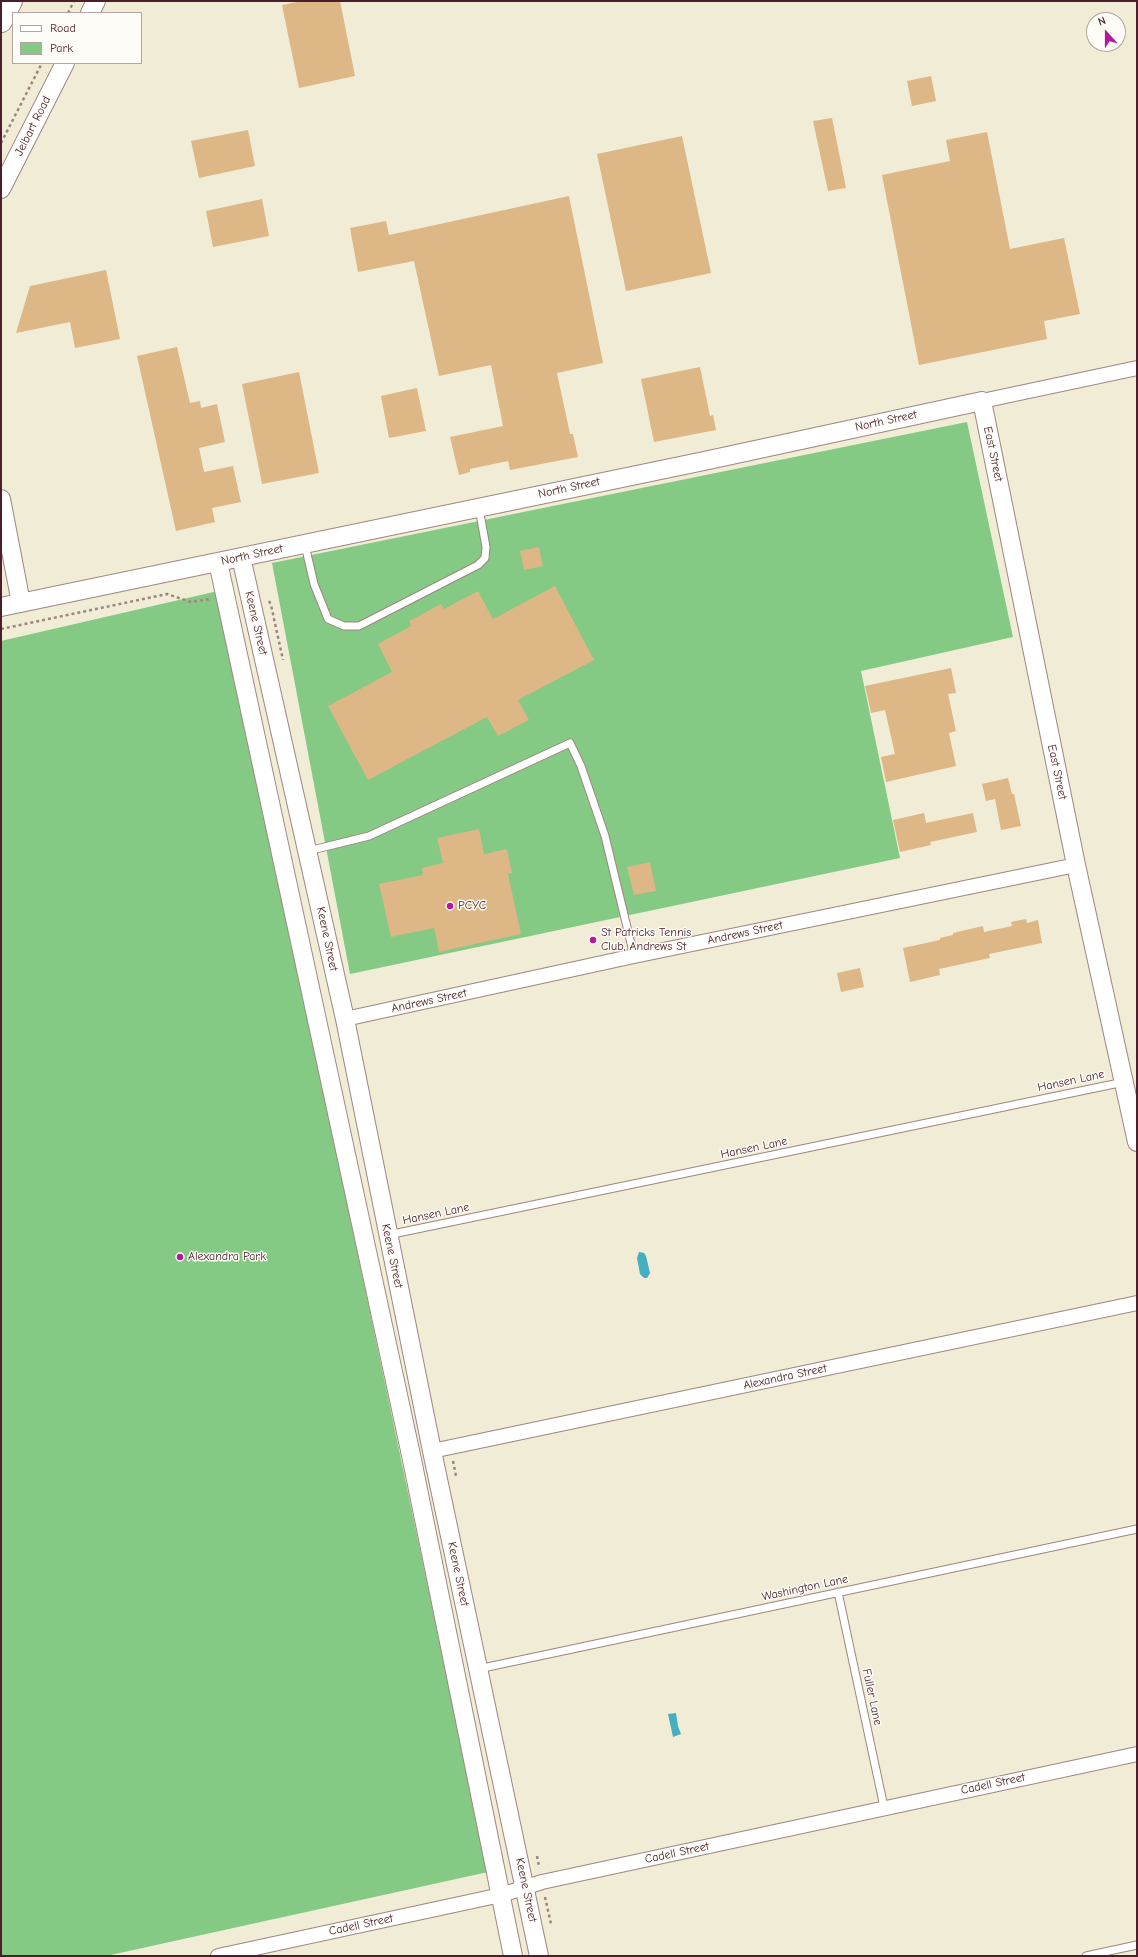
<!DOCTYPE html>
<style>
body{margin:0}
#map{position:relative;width:1138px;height:1957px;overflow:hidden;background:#f1ecd5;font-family:"Comic Neue",sans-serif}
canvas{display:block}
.frame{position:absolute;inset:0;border:2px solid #4a1f2b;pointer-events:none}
.legend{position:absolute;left:12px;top:12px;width:130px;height:52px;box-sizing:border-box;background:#fdfcf7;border:1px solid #b5a4a5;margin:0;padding:5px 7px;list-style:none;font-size:12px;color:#4a1f2b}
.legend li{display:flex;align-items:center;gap:8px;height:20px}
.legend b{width:20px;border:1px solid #b5a4a5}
.north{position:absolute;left:1086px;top:12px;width:40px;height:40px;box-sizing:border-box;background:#fdfcf7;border:1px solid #b5a4a5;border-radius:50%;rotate:339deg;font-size:11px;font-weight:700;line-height:16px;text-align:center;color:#4a1f2b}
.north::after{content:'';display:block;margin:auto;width:14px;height:18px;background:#b5179e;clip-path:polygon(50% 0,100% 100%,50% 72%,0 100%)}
</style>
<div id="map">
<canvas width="1138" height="1957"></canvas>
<div class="frame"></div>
<ul class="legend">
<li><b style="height:5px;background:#fff"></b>Road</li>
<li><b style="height:11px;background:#84c984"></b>Park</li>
</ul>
<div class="north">N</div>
</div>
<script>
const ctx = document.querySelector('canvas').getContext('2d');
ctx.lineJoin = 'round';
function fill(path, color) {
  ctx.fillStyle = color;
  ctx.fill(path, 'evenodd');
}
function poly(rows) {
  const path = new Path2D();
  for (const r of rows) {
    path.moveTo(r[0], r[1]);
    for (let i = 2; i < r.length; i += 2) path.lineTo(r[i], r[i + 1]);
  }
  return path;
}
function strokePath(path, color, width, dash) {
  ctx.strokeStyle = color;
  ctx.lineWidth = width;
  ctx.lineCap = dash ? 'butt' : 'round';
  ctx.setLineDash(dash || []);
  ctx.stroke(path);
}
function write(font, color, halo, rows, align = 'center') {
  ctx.font = font + ' "Comic Neue",sans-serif';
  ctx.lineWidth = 3;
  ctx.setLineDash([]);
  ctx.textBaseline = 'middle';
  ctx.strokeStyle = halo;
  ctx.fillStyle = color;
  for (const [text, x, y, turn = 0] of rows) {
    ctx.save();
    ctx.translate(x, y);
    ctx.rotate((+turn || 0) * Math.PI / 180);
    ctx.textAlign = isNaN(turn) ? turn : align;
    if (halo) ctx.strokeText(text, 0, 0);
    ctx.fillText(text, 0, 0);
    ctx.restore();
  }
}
fill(poly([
 [967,422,1013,637,861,671,900,858,350,974,272,563],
 [218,591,488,1872,106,1956,1,1956,1,641]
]), '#84c984');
fill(poly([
 [639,1252,644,1253,646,1256,650,1273,647,1278,644,1278,640,1274,637,1258],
 [676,1713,678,1726,681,1734,673,1737,668,1714]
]), '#43afc1');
fill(poly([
 [302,1,340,1,355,76,299,88,282,5],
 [931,76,936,101,912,106,907,81],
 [832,118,846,188,828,191,813,121],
 [248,130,255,166,199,178,191,141],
 [987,132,1010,249,1064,238,1080,314,1044,321,1047,339,919,365,882,175,950,161,946,140],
 [682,136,711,273,626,291,597,154],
 [569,196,603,363,557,373,570,434,573,434,578,457,510,470,508,461,470,469,470,472,459,475,450,437,503,426,491,365,439,376,414,261,358,272,350,228,386,221,389,235],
 [262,199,269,236,213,247,206,211],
 [106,270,120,339,75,348,70,322,16,333,30,286],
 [177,347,190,403,200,401,201,408,217,404,225,442,199,448,204,472,233,466,241,502,212,508,215,522,176,531,137,356],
 [700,367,710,416,713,415,716,430,654,442,641,379],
 [299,372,319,473,262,484,242,384],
 [417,388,426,431,389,438,381,396],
 [539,547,543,566,524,570,520,551],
 [555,586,594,660,518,700,529,720,498,736,487,717,368,780,328,706,392,672,378,644,411,626,409,621,441,604,444,609,478,591,493,619],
 [951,668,956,693,948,694,956,731,949,733,956,766,886,782,881,757,895,754,885,710,871,713,865,686],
 [1008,778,1012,794,1014,794,1021,826,1001,830,995,799,986,801,982,784],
 [924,813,926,823,973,813,977,832,930,842,931,845,900,852,893,820],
 [479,829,484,854,507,849,512,873,508,874,521,934,439,952,434,928,391,937,379,884,423,875,422,868,443,863,437,838],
 [650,862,656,891,634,895,627,867],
 [1026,919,1027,923,1038,920,1042,943,989,954,990,958,939,969,940,975,910,982,903,948,940,940,940,938,953,935,953,933,983,926,984,932,1012,926,1011,922],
 [860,968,864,987,841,992,837,973]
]), '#ddb786');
const service = poly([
 [305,545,314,584,328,619,344,626,359,626,478,565,485,558,486,547,479,508],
 [308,851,369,836,570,743,581,766,605,836,634,956],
 [388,1235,1124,1082],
 [838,1592,884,1807],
 [478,1669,1137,1529],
 [1086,1956,1137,1945]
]);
const minor = poly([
 [982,401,1137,368],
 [345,1019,634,956,1076,865],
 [432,1451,1137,1303],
 [218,1956,501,1895,542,1882,1137,1754]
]);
const tertiary = poly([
 [90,13,96,1],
 [1,189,65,63],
 [1,499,21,603],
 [241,557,345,1019,432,1451,539,1956],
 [218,562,411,1455,513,1956],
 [1,607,704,461,982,401,1076,865,1137,1142]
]);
const motorway = poly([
 [1,21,11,1]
]);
strokePath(service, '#9e8680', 9);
strokePath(minor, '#9e8680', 16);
strokePath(tertiary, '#9e8680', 20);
strokePath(motorway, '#9e8680', 24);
strokePath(poly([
 [68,13,74,1],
 [1,143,42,63],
 [269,601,271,605,283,660],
 [1,629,167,594,191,602,210,599],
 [453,1461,456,1476],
 [537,1856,539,1866],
 [545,1897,551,1924]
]), '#9e8680', 2.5, [3, 3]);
strokePath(service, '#fff', 7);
strokePath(minor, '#fff', 14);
strokePath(tertiary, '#fff', 18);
strokePath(motorway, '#fff', 22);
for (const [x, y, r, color] of [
 [450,906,4,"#b5179e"],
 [593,940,4,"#b5179e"],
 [180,1257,4,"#b5179e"]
]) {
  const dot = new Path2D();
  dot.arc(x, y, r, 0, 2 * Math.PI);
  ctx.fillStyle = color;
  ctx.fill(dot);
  strokePath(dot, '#fdfcf7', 1.5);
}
write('12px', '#4a1f2b', '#fdfcf7', [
 ["Jelbart Road",33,126,-63],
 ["North Street",886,421,-12],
 ["East Street",993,454,78],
 ["North Street",569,488,-12],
 ["North Street",252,555,-12],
 ["Keene Street",256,623,77],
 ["East Street",1057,772,78],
 ["Andrews Street",745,933,-12],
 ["Keene Street",327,939,78],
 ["Andrews Street",429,1001,-12],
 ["Hansen Lane",1071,1081,-12],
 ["Hansen Lane",754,1148,-12],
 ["Hansen Lane",436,1214,-12],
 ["Keene Street",392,1256,78],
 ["Alexandra Street",785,1377,-12],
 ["Keene Street",458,1574,78],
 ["Washington Lane",805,1588,-12],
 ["Fuller Lane",872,1697,78],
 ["Cadell Street",993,1784,-12],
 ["Cadell Street",677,1853,-12],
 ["Keene Street",526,1890,78],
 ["Cadell Street",361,1925,-12]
]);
write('12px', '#4a1f2b', '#fdfcf7', [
 ["PCYC",458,906],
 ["St Patricks Tennis",601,933],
 ["Club, Andrews St",601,947],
 ["Alexandra Park",188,1257]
], 'left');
</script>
